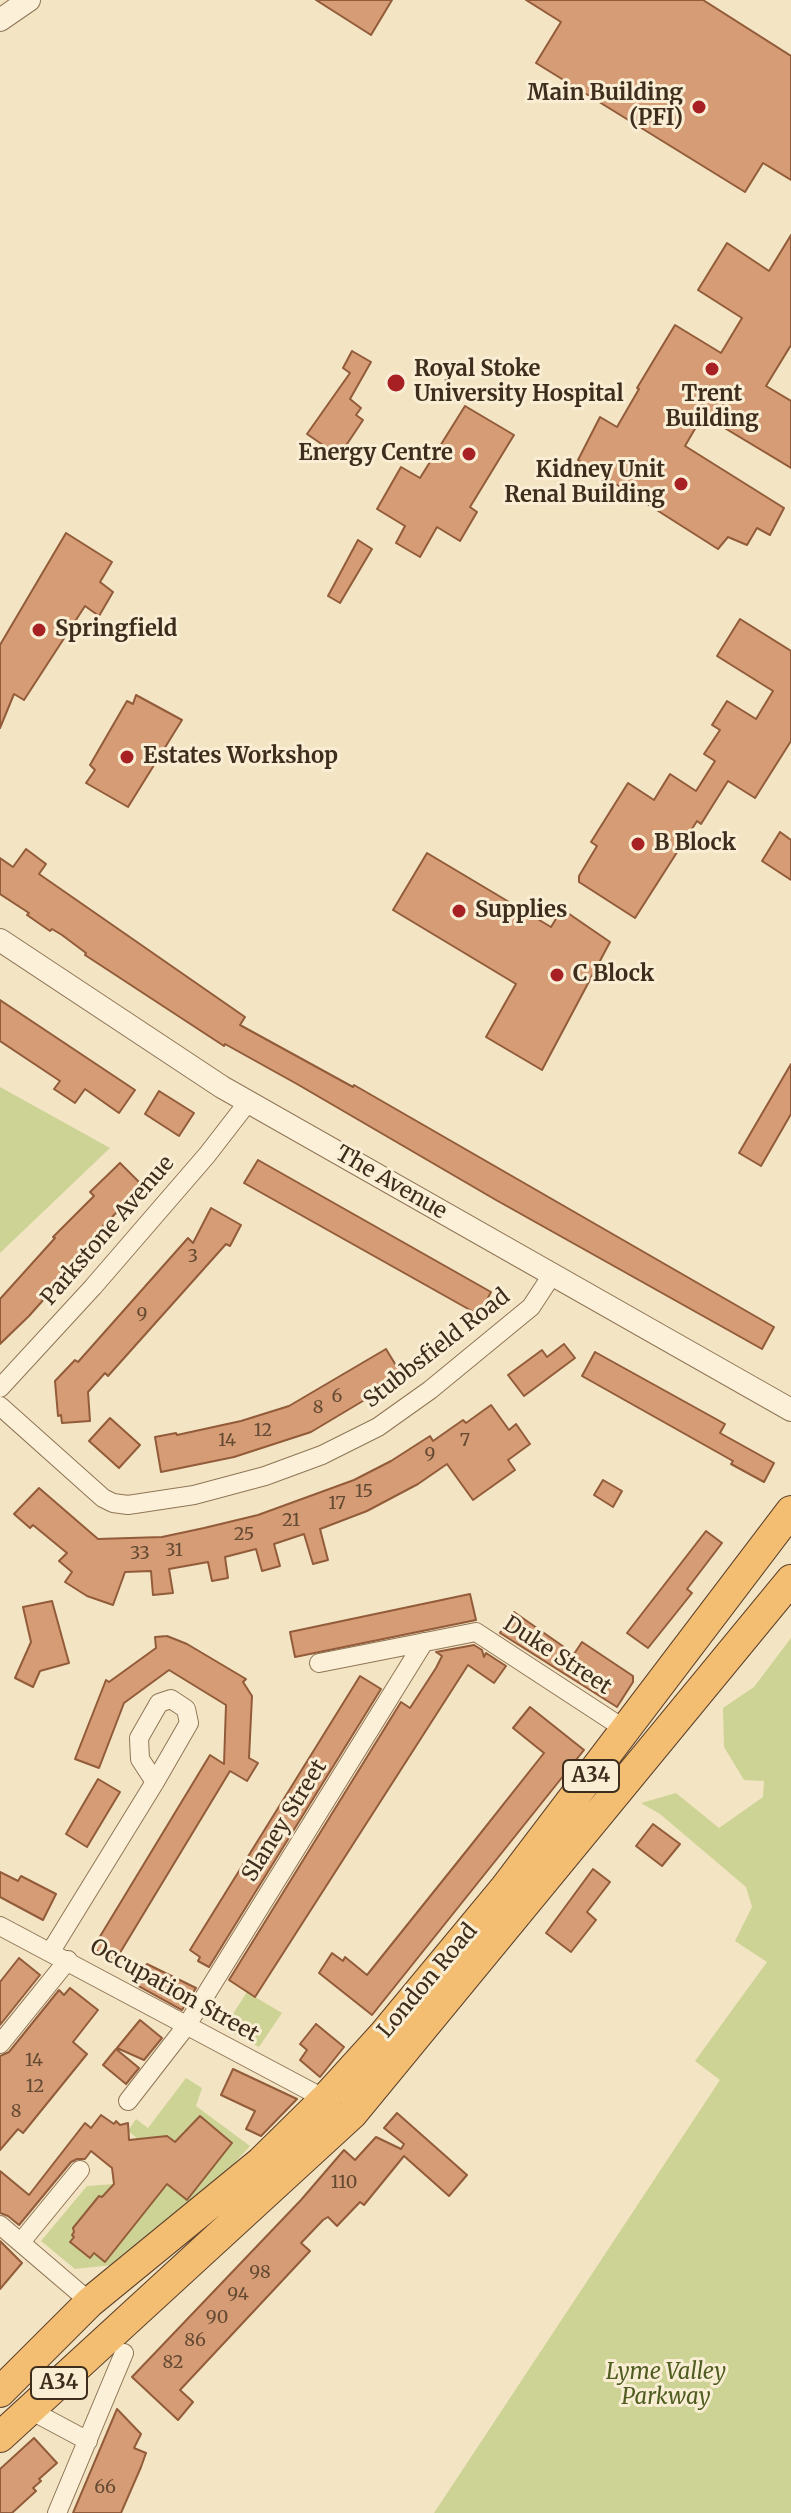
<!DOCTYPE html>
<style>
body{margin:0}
canvas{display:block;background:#f3e4c3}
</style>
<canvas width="791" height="2513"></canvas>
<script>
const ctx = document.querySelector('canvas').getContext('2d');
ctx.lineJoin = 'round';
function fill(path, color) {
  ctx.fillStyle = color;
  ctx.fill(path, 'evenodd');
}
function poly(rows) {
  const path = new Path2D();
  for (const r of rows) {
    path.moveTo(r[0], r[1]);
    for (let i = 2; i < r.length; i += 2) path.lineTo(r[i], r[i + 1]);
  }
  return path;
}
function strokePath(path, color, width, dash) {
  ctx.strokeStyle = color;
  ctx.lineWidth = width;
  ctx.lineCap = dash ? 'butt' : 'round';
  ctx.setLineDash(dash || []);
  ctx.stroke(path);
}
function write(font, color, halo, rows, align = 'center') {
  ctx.font = font + ' Merriweather,serif';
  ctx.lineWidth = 6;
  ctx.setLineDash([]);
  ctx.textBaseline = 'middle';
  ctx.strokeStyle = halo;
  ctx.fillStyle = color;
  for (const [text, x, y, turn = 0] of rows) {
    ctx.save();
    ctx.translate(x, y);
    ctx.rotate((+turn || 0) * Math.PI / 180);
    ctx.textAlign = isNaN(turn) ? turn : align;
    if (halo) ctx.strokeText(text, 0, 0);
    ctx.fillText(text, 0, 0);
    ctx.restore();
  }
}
fill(poly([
 [0,1087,110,1148,0,1253],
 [791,1638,791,2513,434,2513,720,2080,695,2061,767,1962,735,1941,752,1907,746,1887,660,1814,641,1803,676,1793,719,1828,763,1797,764,1781,744,1780,724,1747,723,1708,754,1687],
 [247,1992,282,2013,259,2047,215,2024,212,2020,219,2010,231,2017],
 [186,2078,202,2088,196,2106,250,2146,212,2188,113,2265,75,2269,41,2241,87,2186,114,2184,102,2197,99,2196,90,2212,86,2211,73,2228,74,2237,70,2242,90,2258,94,2253,104,2261,167,2184,187,2199,232,2143,200,2117,188,2131,183,2131,182,2139,171,2148,173,2140,168,2136,142,2138,142,2142,128,2131,136,2119,148,2128]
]), '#cdd395');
const building = poly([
 [316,0,392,0,371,35,316,0],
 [526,0,703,0,791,56,791,180,763,163,745,192,536,63,561,22,526,0],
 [791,235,791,345,766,386,791,401,791,468,703,415,685,446,784,508,770,535,757,528,747,545,728,537,718,549,578,460,600,417,617,427,639,389,637,388,675,325,721,353,742,318,698,290,727,243,769,271,791,235],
 [352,351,371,362,350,399,361,408,356,415,363,420,339,456,307,434,350,373,343,368,352,351],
 [465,406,514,435,470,507,477,512,460,541,437,527,420,557,396,543,405,526,377,509,401,467,420,478,465,406],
 [66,533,112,562,100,582,113,592,99,616,85,606,24,700,14,694,0,728,0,645,66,533],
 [358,540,372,549,340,603,328,596,358,540],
 [740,619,791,651,791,741,755,798,728,781,701,824,697,821,635,918,579,882,579,876,597,846,591,842,628,783,654,800,670,774,696,791,715,761,704,754,720,730,712,725,727,701,756,719,773,691,717,656,740,619],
 [136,695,182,720,128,807,86,783,95,770,90,765,101,746,127,701,133,704,136,695],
 [780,832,791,840,791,880,762,861,780,832],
 [26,849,46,864,39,874,245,1017,240,1025,353,1087,354,1085,774,1327,762,1349,496,1200,297,1084,225,1044,224,1046,85,955,86,953,62,935,52,929,50,931,27,915,29,913,0,894,0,858,13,867,26,849],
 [427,853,551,927,562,909,610,942,542,1070,486,1037,516,984,393,910,427,853],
 [0,1000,135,1090,119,1113,85,1089,75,1103,54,1089,60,1081,0,1041,0,1000],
 [791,1064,791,1114,761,1166,739,1153,791,1064],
 [159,1091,194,1113,179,1136,145,1114,159,1091],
 [258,1160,491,1292,479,1315,244,1183,258,1160],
 [120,1163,143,1186,102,1227,106,1231,66,1271,68,1272,29,1316,0,1344,0,1299,55,1238,53,1237,94,1196,90,1192,120,1163],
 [211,1208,241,1225,230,1246,226,1244,108,1376,105,1373,88,1392,90,1421,62,1423,61,1415,58,1416,55,1381,75,1360,78,1362,188,1238,193,1243,211,1208],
 [564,1344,575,1358,524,1396,508,1375,542,1350,547,1357,564,1344],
 [386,1349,403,1377,311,1432,234,1457,161,1472,155,1437,176,1433,177,1435,241,1421,289,1406,386,1349],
 [595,1352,725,1424,720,1433,774,1463,764,1482,731,1464,733,1461,582,1376,595,1352],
 [491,1405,509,1430,516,1424,530,1444,508,1460,515,1470,473,1500,447,1464,418,1484,367,1511,320,1529,328,1560,313,1564,304,1534,274,1544,280,1566,262,1571,256,1549,225,1557,228,1578,212,1581,208,1562,169,1569,173,1593,153,1595,151,1571,125,1572,113,1605,87,1596,65,1582,72,1572,59,1561,67,1553,33,1525,30,1528,14,1514,39,1488,98,1539,162,1537,204,1528,258,1515,354,1480,391,1461,430,1436,433,1441,463,1420,466,1423,491,1405],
 [110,1418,140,1445,119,1468,89,1441,110,1418],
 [603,1480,622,1491,613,1507,594,1495,603,1480],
 [706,1531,722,1543,687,1589,692,1593,648,1648,627,1633,706,1531],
 [470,1594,476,1620,295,1657,290,1632,470,1594],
 [52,1601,69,1663,40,1671,33,1687,15,1678,31,1642,23,1607,52,1601],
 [514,1612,574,1654,582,1642,633,1676,633,1682,617,1707,500,1633,514,1612],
 [167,1636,187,1644,246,1679,243,1682,252,1696,249,1758,258,1763,247,1781,230,1771,115,1961,93,1948,210,1755,224,1764,226,1705,169,1670,124,1703,99,1768,75,1759,106,1680,109,1682,156,1648,155,1637,167,1636],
 [474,1645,482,1650,484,1657,486,1653,506,1666,494,1683,468,1665,255,1997,229,1980,401,1702,410,1708,436,1668,442,1656,436,1652,474,1645],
 [360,1676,381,1689,209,1967,198,1961,200,1957,190,1950,360,1676],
 [530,1707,584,1750,372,2015,319,1973,332,1953,343,1961,345,1957,367,1975,472,1844,544,1753,513,1728,530,1707],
 [98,1779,120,1792,87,1847,66,1834,98,1779],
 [653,1824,680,1844,662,1866,636,1846,653,1824],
 [593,1869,610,1882,587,1912,596,1920,571,1952,546,1933,593,1869],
 [0,1872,18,1881,21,1876,56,1894,43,1920,0,1897,0,1872],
 [19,1958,40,1975,0,2025,0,1982,19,1958],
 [147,1964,196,1988,182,2010,135,1984,147,1964],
 [70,1988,98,2010,73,2042,87,2054,23,2133,18,2129,0,2150,0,2056,9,2052,59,1990,64,1995,70,1988],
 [140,2020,162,2038,144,2060,117,2048,140,2020],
 [316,2024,344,2047,320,2077,300,2060,307,2050,300,2044,316,2024],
 [116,2049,139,2068,126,2084,103,2065,116,2049],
 [233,2069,297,2099,261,2136,246,2129,255,2111,221,2095,233,2069],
 [397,2113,467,2175,449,2196,404,2156,364,2205,360,2202,337,2226,328,2217,323,2220,301,2243,310,2251,180,2390,193,2402,178,2420,132,2377,301,2200,344,2150,355,2160,376,2137,401,2149,404,2144,384,2128,397,2113],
 [101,2115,114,2124,116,2121,120,2125,128,2123,129,2140,167,2136,175,2142,200,2116,232,2143,187,2200,167,2184,105,2262,94,2253,90,2258,70,2242,74,2237,72,2235,74,2232,73,2228,99,2196,102,2197,114,2184,112,2168,91,2151,85,2159,77,2159,71,2162,19,2225,8,2216,0,2213,0,2171,29,2195,85,2123,91,2128,101,2115],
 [0,2241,22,2263,0,2289,0,2241],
 [117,2409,141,2434,134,2448,146,2453,141,2467,121,2513,73,2513,117,2409],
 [34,2438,57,2463,39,2479,41,2481,33,2488,36,2491,12,2513,0,2513,0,2469,34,2438]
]);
fill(building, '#d69c75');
strokePath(building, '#925c3a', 2);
const minor = poly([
 [0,1388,93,1287,207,1155,248,1102],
 [0,1406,103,1498,113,1503,128,1505,194,1495,265,1476,322,1455,378,1427,430,1390,531,1307,552,1275],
 [319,1663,476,1632,626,1730],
 [0,1926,325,2099],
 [51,1951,155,1782,189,1723,186,1709,171,1699,159,1703,139,1738,140,1759,155,1782],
 [0,2044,68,1960],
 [128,2101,187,2025,424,1642],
 [0,2225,90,2302],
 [21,2242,80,2170],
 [30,2410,88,2441],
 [57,2513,124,2353]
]);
const tertiary = poly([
 [0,20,29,0],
 [0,940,222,1087,791,1410]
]);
const trunk = poly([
 [0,2392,90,2302,261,2162,325,2099,384,2034,505,1888,791,1511],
 [0,2437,352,2114,791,1580]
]);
strokePath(minor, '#907557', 20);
strokePath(tertiary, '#907557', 24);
strokePath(trunk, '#5e422c', 32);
strokePath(minor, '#fcf1d8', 18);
strokePath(tertiary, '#fcf1d8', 22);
strokePath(trunk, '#f3be71', 30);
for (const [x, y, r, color] of [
 [699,107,8,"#a72023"],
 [712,369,8,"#a72023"],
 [396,383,10,"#a72023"],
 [469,454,8,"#a72023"],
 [681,484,8,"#a72023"],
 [39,630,8,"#a72023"],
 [127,757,8,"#a72023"],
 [638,844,8,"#a72023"],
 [459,911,8,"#a72023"],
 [557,975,8,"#a72023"]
]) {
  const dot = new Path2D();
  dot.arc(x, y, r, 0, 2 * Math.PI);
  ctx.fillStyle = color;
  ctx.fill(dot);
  strokePath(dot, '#f9eed4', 3);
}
write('18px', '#644933', null, [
 ["3",193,1257],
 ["9",142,1315],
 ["6",337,1397],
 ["8",318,1408],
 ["12",263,1431],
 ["14",227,1441],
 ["7",465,1441],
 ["9",430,1455],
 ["15",364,1492],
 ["17",337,1504],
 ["21",291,1521],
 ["25",244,1535],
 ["31",174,1551],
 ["33",140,1554],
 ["14",34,2061],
 ["12",35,2087],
 ["8",16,2112],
 ["110",344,2183],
 ["98",260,2273],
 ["94",238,2295],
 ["90",217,2318],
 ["86",195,2341],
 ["82",173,2363],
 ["66",105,2488]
]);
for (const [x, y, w] of [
 [591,1776,56],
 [59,2383,56]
]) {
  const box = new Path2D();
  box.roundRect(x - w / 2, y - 16, w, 32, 6);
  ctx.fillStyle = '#f9eed4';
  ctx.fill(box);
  strokePath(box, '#3e2d1d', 2);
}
write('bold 20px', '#3e2d1d', null, [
 ["A34",591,1776],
 ["A34",59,2383]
]);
write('bold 22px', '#3e2d1d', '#f9eed4', [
 ["Main Building",683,94,"right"],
 ["(PFI)",683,119,"right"],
 ["Royal Stoke",414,370],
 ["University Hospital",414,395],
 ["Trent",712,395,"center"],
 ["Building",712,420,"center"],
 ["Energy Centre",453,454,"right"],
 ["Kidney Unit",665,471,"right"],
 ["Renal Building",665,496,"right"],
 ["Springfield",55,630],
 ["Estates Workshop",143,757],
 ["B Block",654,844],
 ["Supplies",475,911],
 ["C Block",573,975]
], 'left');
write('22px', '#3e2d1d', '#f9eed4', [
 ["The Avenue",391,1183,30],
 ["Parkstone Avenue",108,1231,-49],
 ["Stubbsfield Road",437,1349,-38],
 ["Duke Street",557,1656,33],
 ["Slaney Street",285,1821,-58],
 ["London Road",428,1981,-50],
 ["Occupation Street",174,1991,29]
]);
write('italic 22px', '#4f5d21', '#f9eed4', [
 ["Lyme Valley",666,2373],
 ["Parkway",666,2398]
]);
</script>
